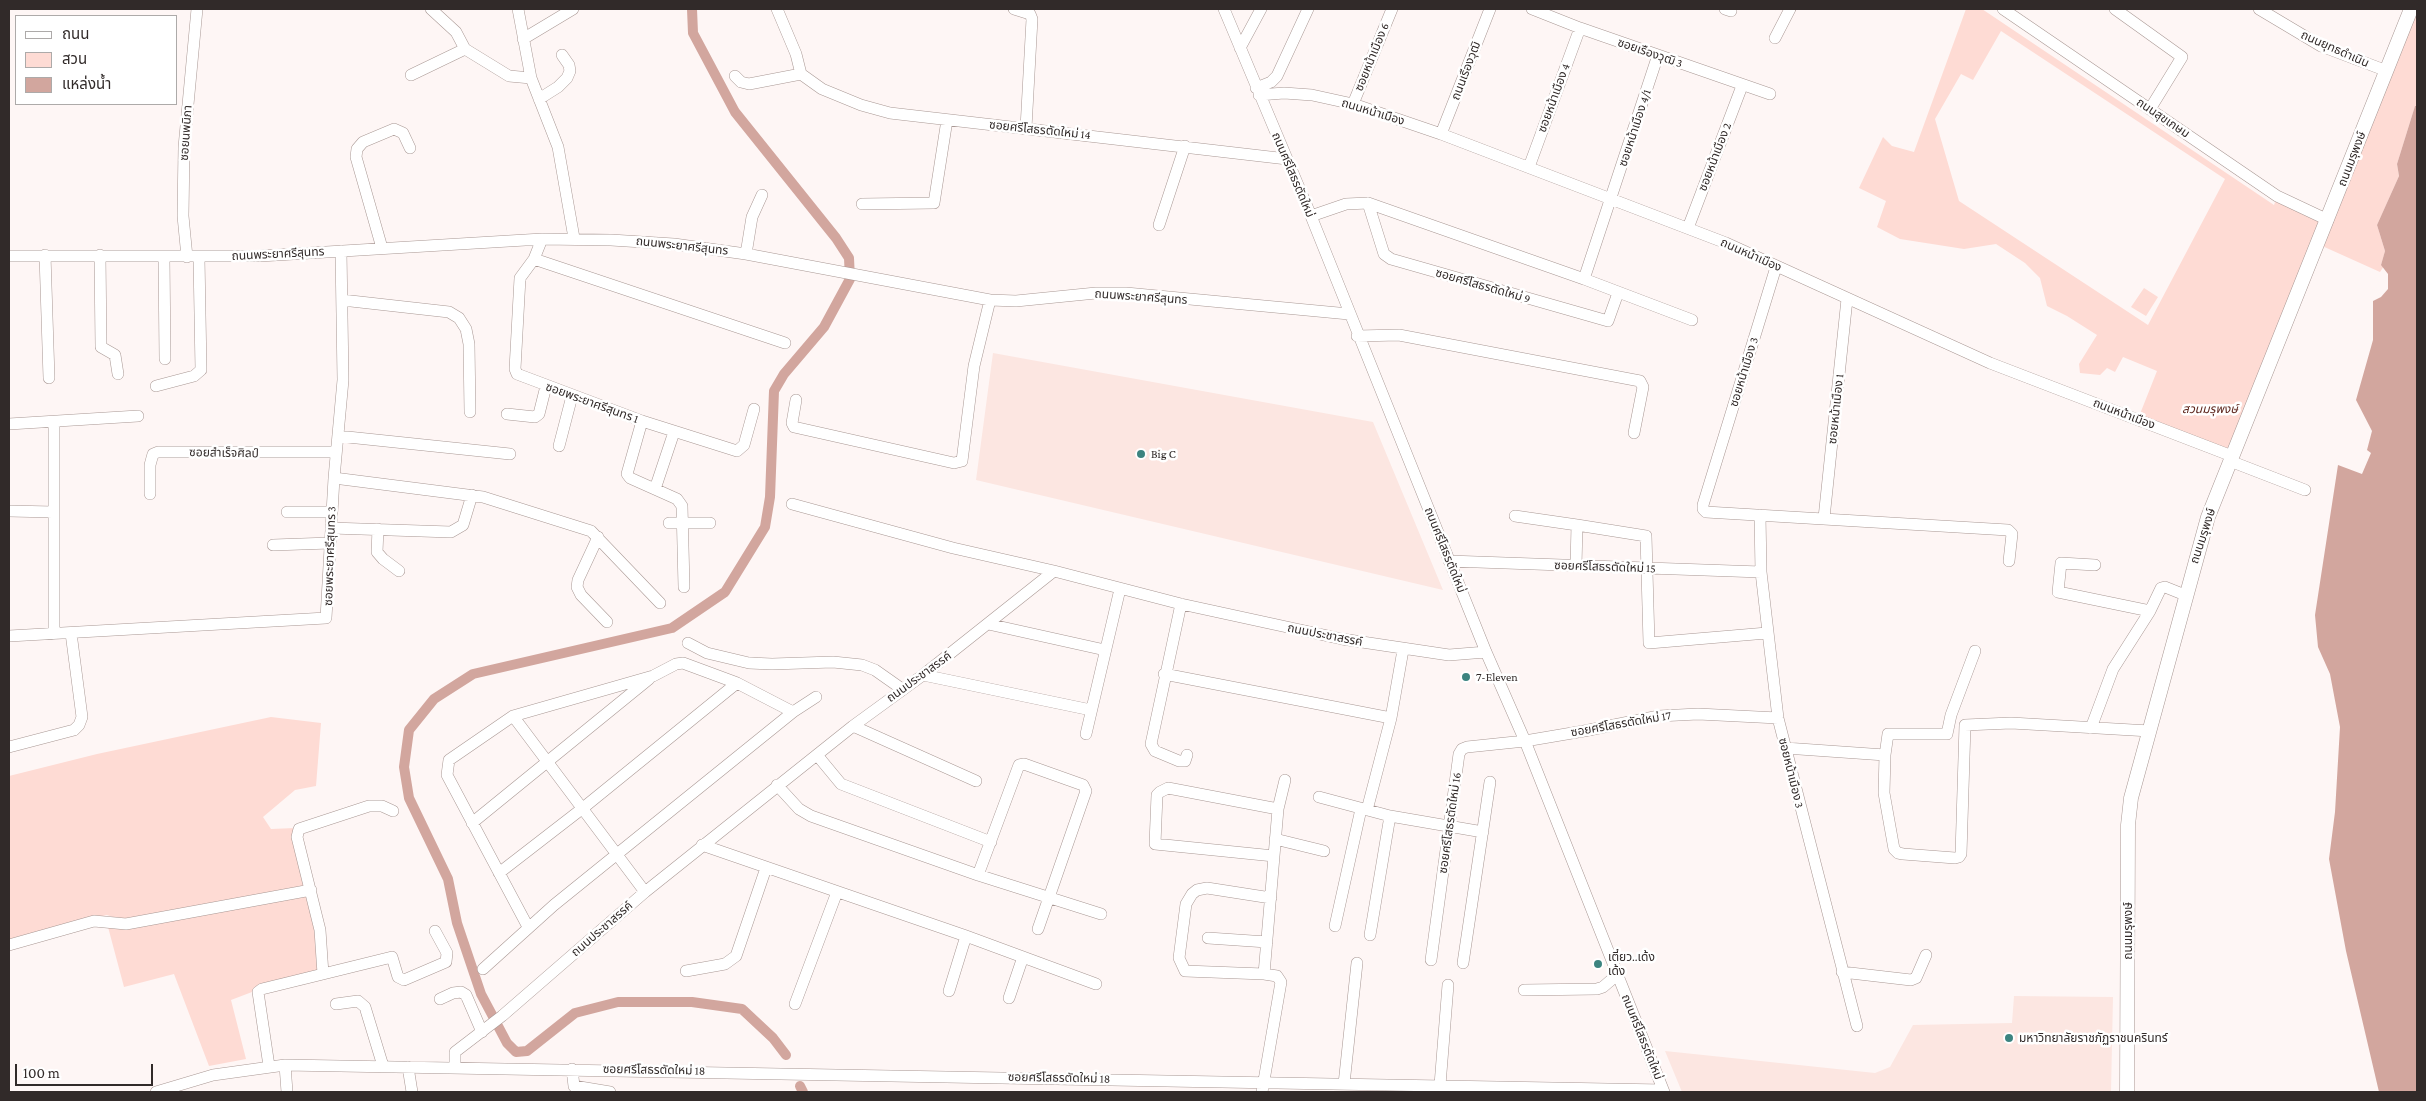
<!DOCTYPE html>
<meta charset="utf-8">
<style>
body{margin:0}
#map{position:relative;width:2426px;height:1101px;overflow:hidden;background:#fef6f5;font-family:"Crimson Pro","Noto Sans Thai",serif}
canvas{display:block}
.frame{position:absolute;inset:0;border:10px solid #312a29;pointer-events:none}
.legend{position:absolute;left:15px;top:15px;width:162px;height:90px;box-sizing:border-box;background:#fff;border:1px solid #adaaa9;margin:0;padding:6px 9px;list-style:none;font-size:15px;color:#312a29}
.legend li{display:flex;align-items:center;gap:10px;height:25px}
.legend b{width:25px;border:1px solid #adaaa9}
.scale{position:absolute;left:15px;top:1064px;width:138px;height:22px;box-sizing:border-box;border:2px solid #312a29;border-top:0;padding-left:6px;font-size:15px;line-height:18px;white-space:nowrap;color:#312a29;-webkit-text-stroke:4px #fff;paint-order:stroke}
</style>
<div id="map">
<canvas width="2426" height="1101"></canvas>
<div class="frame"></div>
<ul class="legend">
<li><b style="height:6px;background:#fff"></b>ถนน</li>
<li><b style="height:14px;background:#fedbd4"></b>สวน</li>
<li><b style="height:14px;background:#d2a69e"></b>แหล่งน้ำ</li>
</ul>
<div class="scale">100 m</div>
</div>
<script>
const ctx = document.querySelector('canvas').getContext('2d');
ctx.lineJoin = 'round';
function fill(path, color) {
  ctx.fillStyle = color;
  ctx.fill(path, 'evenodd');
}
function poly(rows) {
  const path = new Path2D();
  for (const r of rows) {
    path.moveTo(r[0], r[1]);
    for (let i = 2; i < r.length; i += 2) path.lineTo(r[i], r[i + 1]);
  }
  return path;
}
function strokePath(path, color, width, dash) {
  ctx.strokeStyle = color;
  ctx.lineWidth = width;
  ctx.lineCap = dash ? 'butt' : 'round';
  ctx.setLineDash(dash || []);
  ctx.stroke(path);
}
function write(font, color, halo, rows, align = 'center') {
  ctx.font = font + ' "Crimson Pro","Noto Sans Thai",serif';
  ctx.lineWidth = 5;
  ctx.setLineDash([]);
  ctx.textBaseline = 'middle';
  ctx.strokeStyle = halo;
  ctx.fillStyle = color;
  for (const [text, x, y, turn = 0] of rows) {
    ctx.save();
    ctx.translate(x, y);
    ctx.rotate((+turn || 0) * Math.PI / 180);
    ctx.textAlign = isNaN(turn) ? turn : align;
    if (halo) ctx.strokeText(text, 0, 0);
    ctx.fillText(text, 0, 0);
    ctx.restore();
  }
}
fill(poly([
 [993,353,1373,422,1443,590,976,480],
 [2014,996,2113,997,2111,1092,1682,1092,1665,1051,1875,1073,1890,1067,1913,1025,2012,1023]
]), '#fce6e1');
fill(poly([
 [1966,9,1982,9,2274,205,2277,197,2327,220,2417,9,2417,106,2415,106,2397,164,2399,176,2377,225,2385,251,2381,265,2384,266,2380,272,2320,245,2229,453,2138,419,2157,371,2123,357,2115,372,2107,368,2100,375,2080,373,2079,364,2097,335,2067,316,2047,306,2040,278,2025,263,1996,244,1964,249,1900,239,1877,227,1886,201,1859,188,1883,137,1892,146,1914,152],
 [2001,31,2225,179,2148,325,1959,201,1935,119,1961,74,1973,80],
 [2144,288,2158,297,2146,316,2131,307],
 [271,717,321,723,316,786,295,790,263,817,271,829,295,828,306,887,124,921,107,915,54,927,9,941,9,776,97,754],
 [309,895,316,925,318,973,273,984,231,1000,246,1059,209,1066,174,974,124,987,108,927]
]), '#fedbd4');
fill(poly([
 [2415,106,2417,106,2417,1092,2379,1092,2346,951,2329,859,2335,812,2340,727,2330,674,2318,647,2315,615,2338,465,2362,474,2371,453,2367,450,2372,431,2356,400,2373,340,2373,301,2381,297,2388,289,2388,274,2381,265,2385,251,2377,225,2399,176,2397,164]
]), '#d2a69e');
strokePath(poly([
 [692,9,693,33,735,112,836,238,849,258,850,279,824,327,784,374,774,391,770,497,765,527,725,592,672,628,473,674,434,699,409,730,404,767,409,798,448,879,457,923,481,994,507,1043,516,1052,527,1051,575,1013,618,1002,692,1002,742,1009,773,1038,786,1055],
 [800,1086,803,1092]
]), '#d2a69e', 10);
const minor = poly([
 [431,9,456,32,465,49],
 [518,9,531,78,558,147,574,238],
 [777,9,796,54,801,74,822,89,861,105,890,113,1287,159],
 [1014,9,1030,14,1032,19,1026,128],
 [1224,9,1311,216,1486,652,1525,741,1664,1092],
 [1532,9,1580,28,1770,94],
 [1725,9,1731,11],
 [2003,9,2277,196,2328,220],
 [2115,9,2182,57,2150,109],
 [2259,9,2321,46,2387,71],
 [1775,38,1790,9],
 [523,39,573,9],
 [1240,48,1261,9],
 [411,75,465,49,509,76,531,78],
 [735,76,741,82,749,84,801,74],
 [1256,88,1271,82,1277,76,1308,9],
 [1259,95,1284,93,1312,95,1353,104,1441,134,1726,243,1990,363,2232,456],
 [539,99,558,87,567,78,570,71,569,65,562,55],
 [1353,104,1392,9],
 [1441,134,1490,9],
 [1529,167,1580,28],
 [1368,203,1384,254,1391,259,1608,321,1618,293],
 [862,204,934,203,947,120],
 [1311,216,1346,204,1368,203,1584,279,1692,320],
 [1159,225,1185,146],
 [1688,228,1742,86],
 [542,239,534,259,520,278,515,369,517,374,642,421,737,451,744,445,754,409],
 [382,248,356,157,357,149,363,142,394,129,403,133,410,148],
 [746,254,752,217,762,195],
 [45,255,49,378],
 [100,255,101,347,115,355,118,374],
 [9,256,260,256,542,239,611,240,674,244,746,254,990,300,1016,301,1096,293,1126,293,1349,314],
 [164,257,165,359],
 [187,257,183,216,184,147,197,9],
 [534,259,785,343],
 [1776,267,1703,505,1703,509,1706,512,2008,530,2012,534,2009,561],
 [1584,279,1658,55],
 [342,300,449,312,459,318,466,329,469,344,470,412],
 [1357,336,1399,335,1640,381,1643,387,1634,433],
 [156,386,194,376,201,370,199,258],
 [796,400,792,423,794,427,954,463,962,461,974,366,990,300],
 [507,414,535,417,539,414,546,386],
 [642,421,627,474,630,478,677,499,682,506,684,587],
 [9,424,138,416],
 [338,436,510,454],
 [559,446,572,396],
 [2230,461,2305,490],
 [334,478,483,497,591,531,660,603],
 [655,489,674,432],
 [150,494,150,465,153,454,158,452,336,452],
 [792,504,953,548,1054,571],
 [9,511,53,512],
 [287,512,332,512],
 [1760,515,1761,572,1778,718,1857,1026],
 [1515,516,1577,525,1576,566],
 [1824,518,1847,299],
 [669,523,710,523],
 [1577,525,1646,536,1649,643,1767,633],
 [331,528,451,532,463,525,472,495],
 [378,529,377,552,383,559,399,571],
 [598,537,578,580,577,587,581,595,607,622],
 [273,545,330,543],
 [1449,561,1761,572],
 [2095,565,2061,563,2058,592,2150,611,2161,588,2165,587,2185,595],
 [1181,604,1151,744,1155,751,1179,761,1185,761,1187,755],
 [988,624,1105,650],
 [54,634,54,422],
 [9,636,326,618,334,478,343,380,341,251],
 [688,643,707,653,749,663,772,664,833,662,862,665,875,670,902,689],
 [1164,674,1391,718,1403,650],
 [923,675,1091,710],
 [513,716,645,892],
 [853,726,976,781],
 [2091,728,2113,669,2150,611],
 [1086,734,1120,589],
 [9,747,74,730,79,725,82,717,71,633],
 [1785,748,1885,755,1888,734,1947,734,1951,715,1975,651],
 [817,755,841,784,991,842],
 [1885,755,1884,793,1894,849,1898,853,1903,854,1955,858,1959,857,1961,854,1965,725,2011,723,2150,731],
 [777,785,799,809,811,816,978,875,1101,914],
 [1319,797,1390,816,1483,832],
 [1367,810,1391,718],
 [472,823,649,679],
 [1275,839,1324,851],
 [702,845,966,936,1096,984],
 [1274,856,1155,844,1157,795,1160,792,1168,788,1278,809],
 [499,873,583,808,737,683],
 [978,875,1019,765,1024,764,1083,785,1086,791,1038,929],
 [1335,926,1361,809],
 [528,927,447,775,449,760,513,716,653,676,676,664,683,663,737,683,793,712],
 [1370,935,1390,816],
 [1208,938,1267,942],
 [9,945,94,921,126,924,311,890],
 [1431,960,1459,754,1462,749,1467,747,1525,741,1584,731,1659,716,1698,714,1778,718],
 [1463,963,1490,782],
 [483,969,554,905,793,712,816,697],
 [686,971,725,964,736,956,766,868],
 [1842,972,1911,980,1916,978,1926,955],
 [323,974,392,957,398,977,404,980,446,962,447,953,435,931],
 [1264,974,1185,971,1179,958,1186,904,1192,894,1197,890,1207,888,1271,898],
 [1524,990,1597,989,1603,987,1617,975],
 [949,991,966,936],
 [1009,998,1023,957],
 [440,999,453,993,461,992,466,995,482,1032],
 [336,1004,358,1001,365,1007,383,1066],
 [795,1004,837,892],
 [285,1065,287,1092],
 [269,1066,258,992,262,989,323,974,320,930,297,837,299,829,369,806,382,806,393,811],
 [408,1067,412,1092],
 [455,1068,455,1052,502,1016,645,892,853,726,923,675,1054,571,1181,604,1342,639,1449,655,1486,652],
 [572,1069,574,1086,610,1092],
 [1344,1084,1357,963],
 [1440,1085,1448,985],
 [156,1092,213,1075,285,1065,1663,1090],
 [1262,1092,1281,982,1277,976,1264,974,1278,809,1285,780]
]);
const major = poly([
 [2127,1092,2128,825,2131,798,2208,517,2411,9]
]);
strokePath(minor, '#a99894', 12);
strokePath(major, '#a99894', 15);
strokePath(minor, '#fff', 11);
strokePath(major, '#fff', 14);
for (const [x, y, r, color] of [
 [1141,454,5,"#3c8480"],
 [1466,677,5,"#3c8480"],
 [1598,964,5,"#3c8480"],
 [2009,1038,5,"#3c8480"]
]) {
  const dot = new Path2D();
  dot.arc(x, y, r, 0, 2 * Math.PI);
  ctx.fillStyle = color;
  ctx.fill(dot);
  strokePath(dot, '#fff', 2);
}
write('12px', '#312a29', '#fff', [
 ["ถนนยุทธดำเนิน",2335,49,24],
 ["ซอยเรืองวุฒิ 3",1650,53,19],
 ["ซอยหน้าเมือง 6",1372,57,-68],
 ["ถนนเรืองวุฒิ",1466,71,-69],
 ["ซอยหน้าเมือง 4",1554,98,-70],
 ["ถนนหน้าเมือง",1373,112,17],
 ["ถนนสุขเกษม",2163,118,34],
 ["ซอยหน้าเมือง 4/1",1635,128,-72],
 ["ซอยศรีโสธรตัดใหม่ 14",1040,130,6],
 ["ซอยนพนิภา",186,133,-86],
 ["ซอยหน้าเมือง 2",1715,157,-69],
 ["ถนนมรุพงษ์",2352,159,-69],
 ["ถนนศรีโสธรตัดใหม่",1293,175,67],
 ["ถนนพระยาศรีสุนทร",682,246,6],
 ["ถนนพระยาศรีสุนทร",278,254,-3],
 ["ถนนหน้าเมือง",1751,255,24],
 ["ซอยศรีโสธรตัดใหม่ 9",1483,286,16],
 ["ถนนพระยาศรีสุนทร",1141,297,4],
 ["ซอยหน้าเมือง 3",1744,372,-73],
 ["ซอยพระยาศรีสุนทร 1",592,403,20],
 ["ซอยหน้าเมือง 1",1836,409,-84],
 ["ถนนหน้าเมือง",2124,414,21],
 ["ซอยสำเร็จศิลป์",224,453,1],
 ["ถนนมรุพงษ์",2203,536,-72],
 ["ถนนศรีโสธรตัดใหม่",1445,550,68],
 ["ซอยพระยาศรีสุนทร 3",330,556,-88],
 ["ซอยศรีโสธรตัดใหม่ 15",1605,567,2],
 ["ถนนประชาสรรค์",1325,635,11],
 ["ถนนประชาสรรค์",919,677,-36],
 ["ซอยศรีโสธรตัดใหม่ 17",1621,724,-10],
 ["ซอยหน้าเมือง 3",1791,773,76],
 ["ซอยศรีโสธรตัดใหม่ 16",1450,823,-82],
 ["ถนนประชาสรรค์",602,929,-41],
 ["ถนนมรุพงษ์",2128,931,-90],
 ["ถนนศรีโสธรตัดใหม่",1642,1037,68],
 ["ซอยศรีโสธรตัดใหม่ 18",654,1070,1],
 ["ซอยศรีโสธรตัดใหม่ 18",1059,1078,1]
]);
write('italic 12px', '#5f281f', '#fff', [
 ["สวนมรุพงษ์",2210,409]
]);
write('12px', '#312a29', '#fff', [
 ["Big C",1151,454],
 ["7-Eleven",1476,677],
 ["เตี๋ยว..เด้ง",1608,957],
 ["เด้ง",1608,971],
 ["มหาวิทยาลัยราชภัฏราชนครินทร์",2019,1038]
], 'left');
</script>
